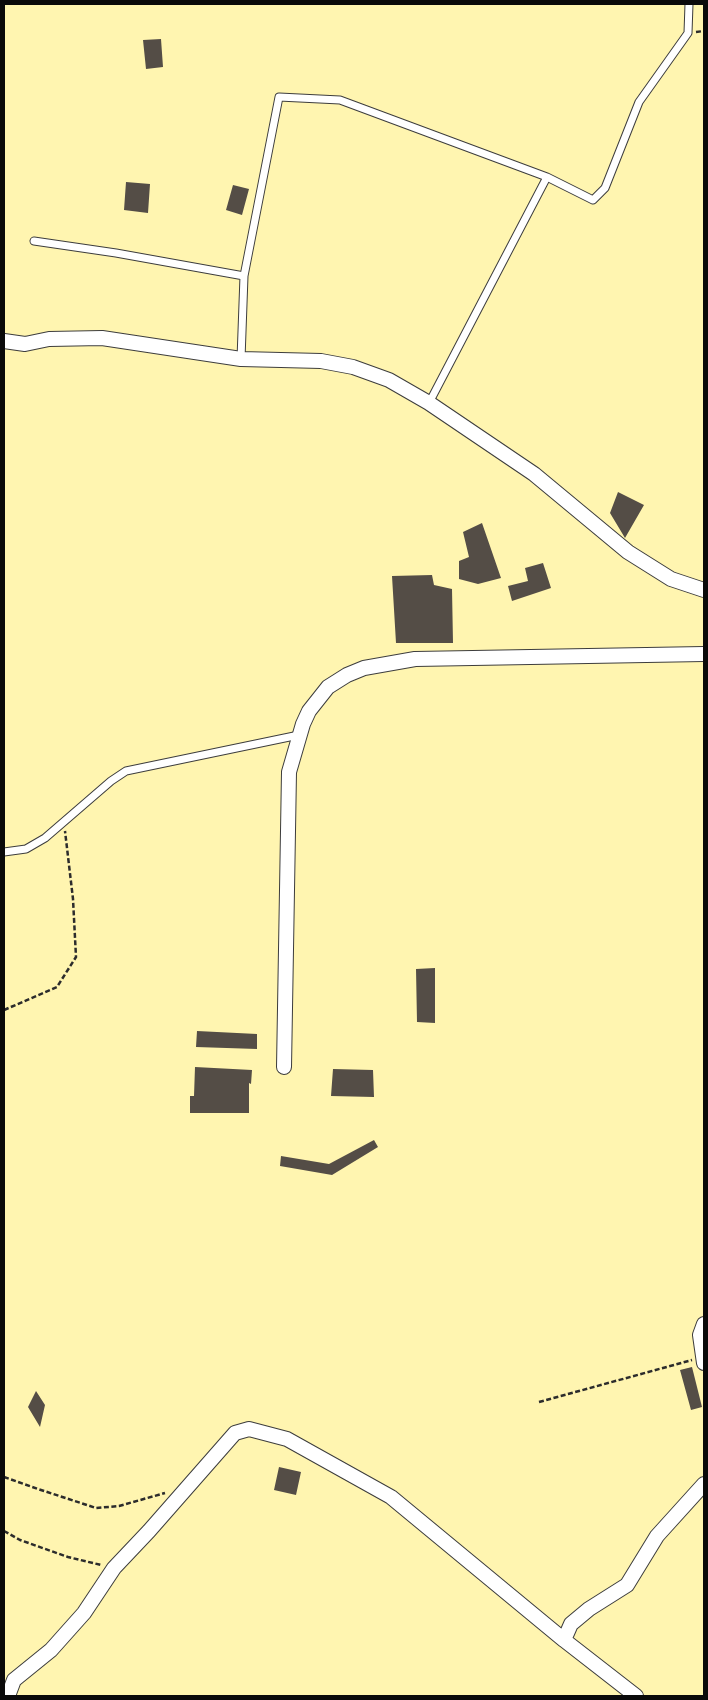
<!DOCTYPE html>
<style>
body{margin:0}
#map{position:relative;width:708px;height:1700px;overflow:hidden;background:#fffde8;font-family:"Roboto Serif",serif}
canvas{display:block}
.frame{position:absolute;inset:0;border:5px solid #0a0a0a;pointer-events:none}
</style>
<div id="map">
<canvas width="708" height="1700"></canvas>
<div class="frame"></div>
</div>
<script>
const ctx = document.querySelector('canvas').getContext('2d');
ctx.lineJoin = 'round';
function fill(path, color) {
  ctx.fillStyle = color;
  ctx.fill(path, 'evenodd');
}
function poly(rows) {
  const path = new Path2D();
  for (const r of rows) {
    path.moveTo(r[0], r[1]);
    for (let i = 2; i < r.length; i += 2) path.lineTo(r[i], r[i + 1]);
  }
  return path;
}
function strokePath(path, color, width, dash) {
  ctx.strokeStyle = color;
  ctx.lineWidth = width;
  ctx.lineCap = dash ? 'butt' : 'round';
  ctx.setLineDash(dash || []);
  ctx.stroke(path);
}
fill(poly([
 [4,4,704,4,704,1696,4,1696]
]), '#fff5b0');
fill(poly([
 [161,39,163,67,146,69,143,40],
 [126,182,150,184,148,213,124,210],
 [233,185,249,189,242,215,226,210],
 [618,492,644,505,625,538,610,513],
 [482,523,501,578,478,584,459,579,459,561,469,557,463,532],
 [543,563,551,588,512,601,508,586,528,581,525,568],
 [432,575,434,585,452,589,453,643,396,643,392,576],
 [435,968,435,1023,417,1022,416,969],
 [197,1031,257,1034,257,1049,196,1047],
 [195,1067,252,1070,251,1084,249,1083,249,1113,190,1113,190,1096,194,1096],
 [333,1069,373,1070,374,1097,331,1096],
 [374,1140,378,1147,332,1175,280,1166,281,1156,329,1164],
 [692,1367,702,1407,691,1410,680,1370],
 [36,1391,45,1405,40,1427,28,1407],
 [279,1467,301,1472,296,1495,274,1490]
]), '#544d46');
const lane = poly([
 [34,241,116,253,244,276],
 [241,359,244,276,279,97,340,100,547,177,593,200,605,188,639,102,688,33,689,4],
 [429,403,547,177],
 [4,852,26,849,45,838,111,781,126,771,299,735]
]);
const street = poly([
 [4,341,25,344,49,339,102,338,241,359,321,361,353,367,389,380,429,403,534,474,628,552,671,579,704,590],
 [284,1067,289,772,303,724,309,711,328,687,347,675,364,668,415,659,704,654],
 [704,1324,700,1335,704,1363],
 [8,1696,14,1680,51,1650,84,1613,114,1568,149,1531,235,1433,249,1429,287,1439,391,1497,564,1640],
 [636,1696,564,1640,571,1624,589,1609,627,1585,657,1536,704,1484]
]);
strokePath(lane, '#3d3d3d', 9);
strokePath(street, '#3d3d3d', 16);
strokePath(poly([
 [696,32,704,31],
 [4,1010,57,987,76,957,73,899,65,831],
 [539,1402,692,1360],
 [4,1477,38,1489,96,1508,119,1506,165,1493],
 [4,1531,20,1540,68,1557,101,1565]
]), '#2c2c2c', 2.5, [5, 2.5]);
strokePath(lane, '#fff', 7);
strokePath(street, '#fff', 14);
</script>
